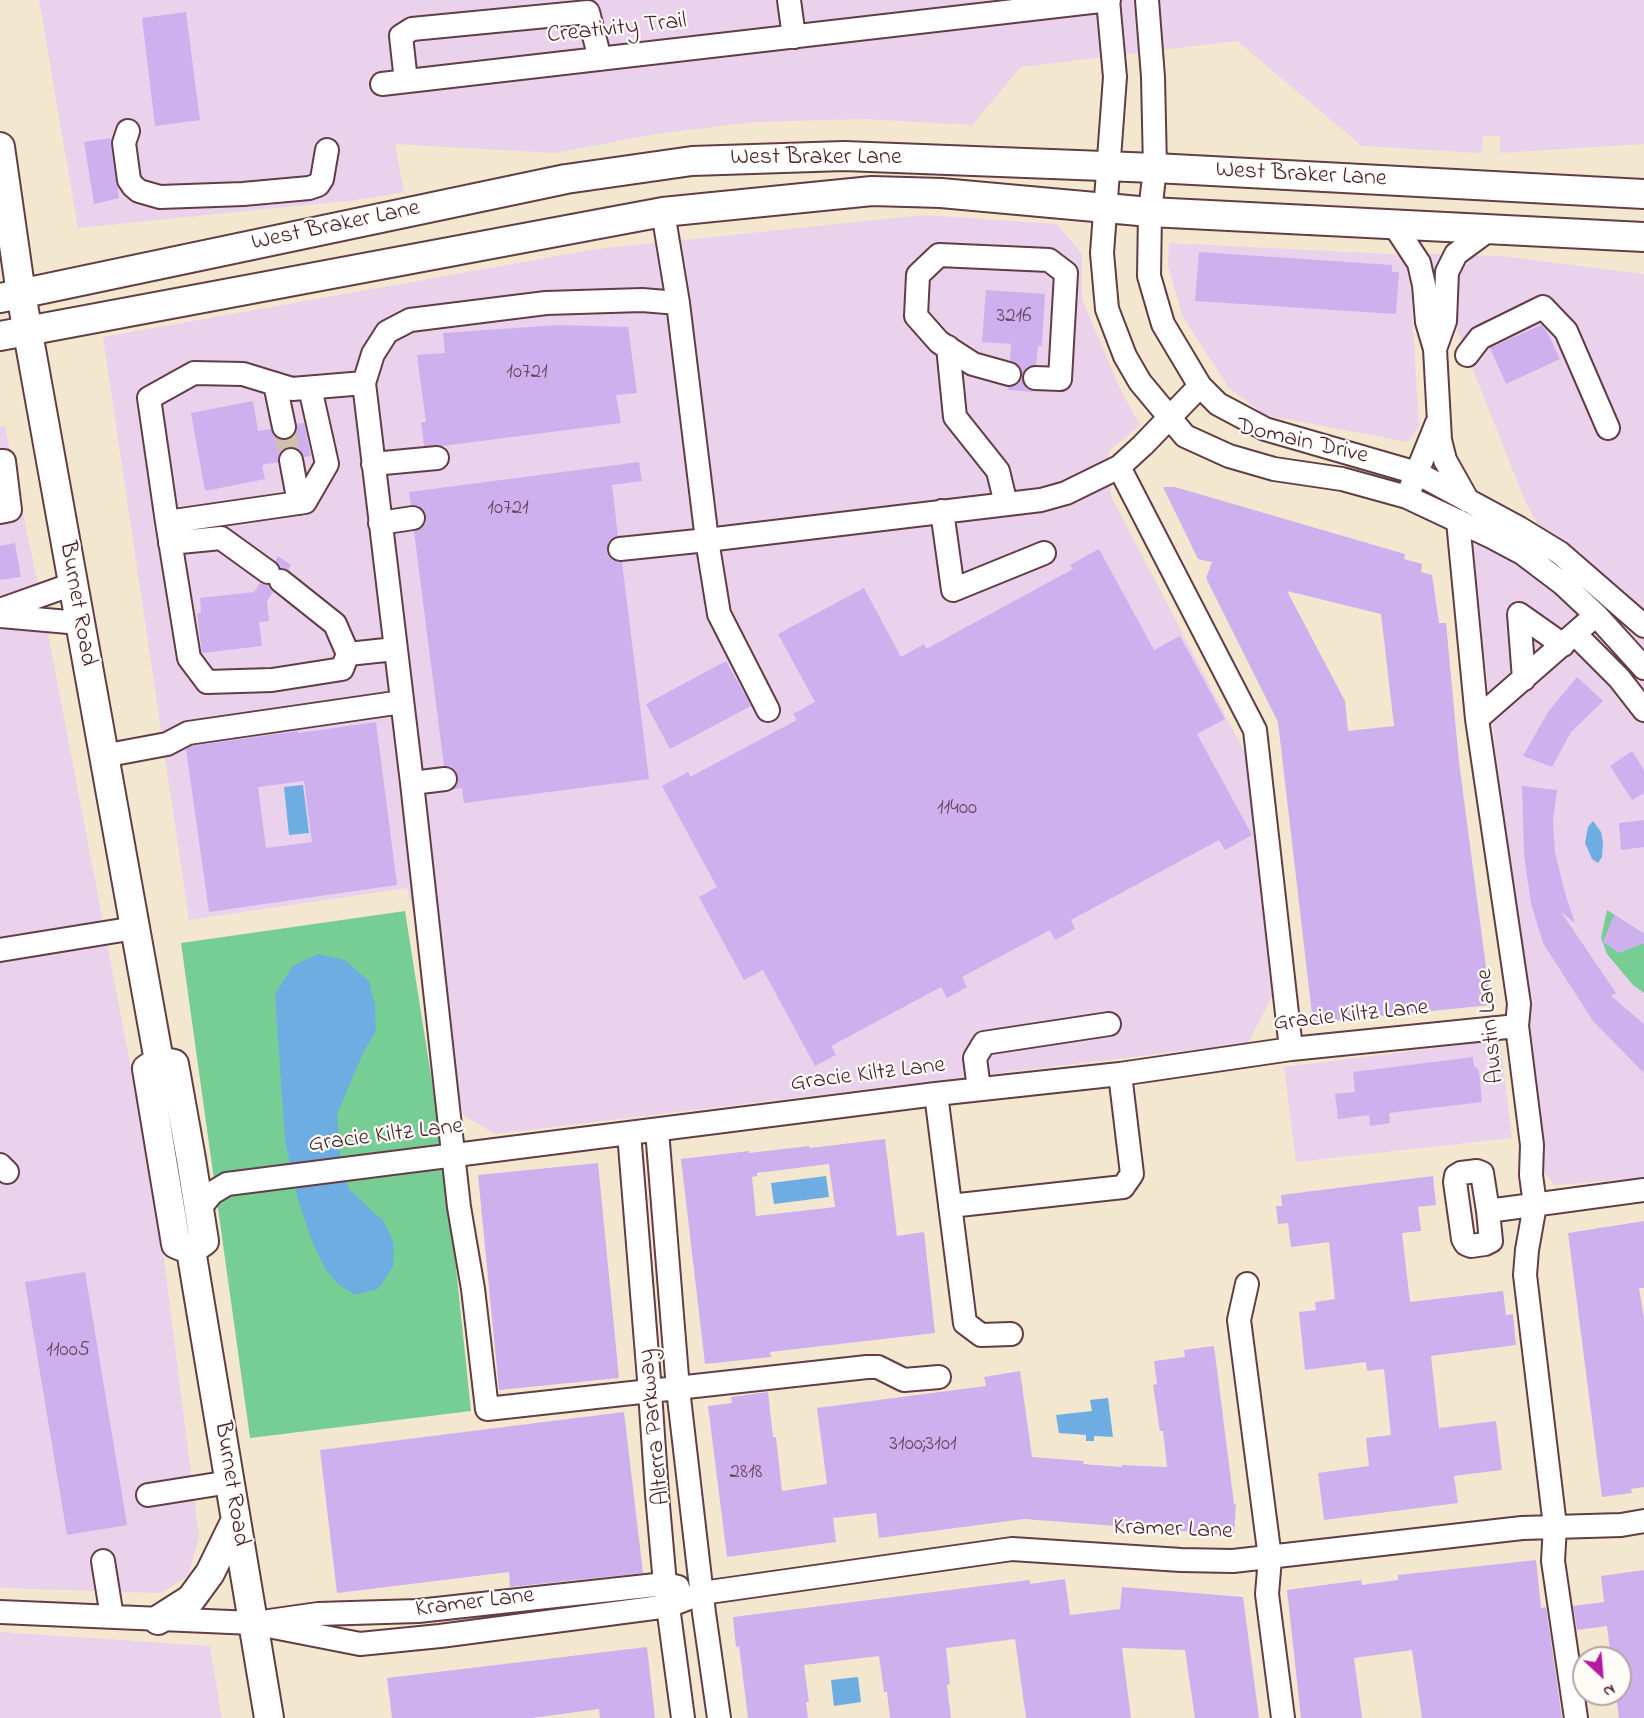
<!DOCTYPE html>
<style>
body{margin:0}
#map{position:relative;width:1644px;height:1718px;overflow:hidden;background:#f3e8cf;font-family:"Indie Flower",sans-serif}
canvas{display:block}
.north{position:absolute;left:1572px;top:1646px;width:60px;height:60px;box-sizing:border-box;background:#fdfcf7;border:2px solid #b5a4a5;border-radius:50%;rotate:154deg;font-size:16px;font-weight:700;line-height:24px;text-align:center;color:#4a1f2b}
.north::after{content:'';display:block;margin:auto;width:21px;height:27px;background:#b5179e;clip-path:polygon(50% 0,100% 100%,50% 72%,0 100%)}
</style>
<div id="map">
<canvas width="1644" height="1718"></canvas>
<div class="north">N</div>
</div>
<script>
const ctx = document.querySelector('canvas').getContext('2d');
ctx.lineJoin = 'round';
function fill(path, color) {
  ctx.fillStyle = color;
  ctx.fill(path, 'evenodd');
}
function poly(rows) {
  const path = new Path2D();
  for (const r of rows) {
    path.moveTo(r[0], r[1]);
    for (let i = 2; i < r.length; i += 2) path.lineTo(r[i], r[i + 1]);
  }
  return path;
}
function strokePath(path, color, width, dash) {
  ctx.strokeStyle = color;
  ctx.lineWidth = width;
  ctx.lineCap = dash ? 'butt' : 'round';
  ctx.setLineDash(dash || []);
  ctx.stroke(path);
}
function write(font, color, halo, rows, align = 'center') {
  ctx.font = font + ' "Indie Flower",sans-serif';
  ctx.lineWidth = 4.5;
  ctx.setLineDash([]);
  ctx.textBaseline = 'middle';
  ctx.strokeStyle = halo;
  ctx.fillStyle = color;
  for (const [text, x, y, turn = 0] of rows) {
    ctx.save();
    ctx.translate(x, y);
    ctx.rotate((+turn || 0) * Math.PI / 180);
    ctx.textAlign = isNaN(turn) ? turn : align;
    if (halo) ctx.strokeText(text, 0, 0);
    ctx.fillText(text, 0, 0);
    ctx.restore();
  }
}
fill(poly([
 [39,0,1644,0,1644,144,1500,153,1500,136,1483,136,1482,153,1362,146,1237,41,1021,67,972,125,866,119,754,122,656,134,554,153,395,144,404,192,356,200,78,228],
 [924,215,1057,224,1082,254,1082,299,1121,391,1140,425,1109,451,1111,496,1245,753,1274,993,1248,1043,495,1134,464,1116,407,888,189,920,103,337,597,249],
 [1169,243,1409,255,1419,427,1408,442,1265,415,1229,388,1183,317,1168,266],
 [1427,254,1501,256,1644,274,1644,1178,1555,1185,1544,1173,1541,1161,1543,1137,1471,549,1473,546,1481,542,1512,560,1563,598,1591,624,1525,501],
 [0,426,5,426,48,634,158,1210,199,1537,188,1576,161,1593,0,1588],
 [1500,1040,1512,1138,1296,1162,1284,1067],
 [0,1632,210,1646,222,1718,0,1718]
]), '#ead1ec');
fill(poly([
 [1607,910,1644,934,1644,993,1633,985,1607,954,1601,938],
 [405,911,446,1171,471,1411,250,1438,181,943]
]), '#77ce94');
fill(poly([
 [303,785,309,833,289,835,284,787],
 [1593,821,1601,832,1603,842,1602,857,1598,863,1592,859,1585,843,1588,827],
 [318,954,345,960,369,981,375,1006,376,1031,364,1051,337,1114,340,1155,349,1189,384,1222,394,1244,393,1267,378,1289,355,1295,338,1284,326,1270,312,1241,298,1200,285,1141,275,994,293,966],
 [826,1176,829,1197,774,1204,771,1183],
 [1108,1398,1113,1437,1094,1436,1094,1441,1086,1441,1086,1435,1059,1433,1056,1415,1092,1411,1090,1400],
 [858,1677,861,1702,834,1706,831,1680]
]), '#6eade1');
fill(poly([
 [186,12,200,120,155,126,142,18],
 [110,138,119,198,94,204,84,142],
 [1199,252,1392,265,1392,272,1399,272,1396,314,1195,301],
 [986,290,1045,294,1042,346,1038,346,1036,365,1028,366,1022,375,1019,365,1010,360,1011,344,982,342],
 [558,325,628,327,637,393,616,395,621,423,442,446,424,446,421,422,426,422,417,355,445,353,443,333],
 [1541,325,1546,330,1560,359,1506,384,1490,348],
 [1022,378,1027,389,1034,392,1008,390,1008,387,1018,384],
 [253,401,258,431,271,429,274,436,279,440,286,440,293,437,297,431,297,424,304,423,311,456,304,457,302,452,296,448,288,447,283,449,279,455,278,462,262,465,265,479,205,491,191,413],
 [639,462,642,481,612,485,618,536,612,538,608,543,607,550,609,557,615,561,622,562,649,779,464,803,462,788,454,789,458,778,456,771,451,767,444,766,414,531,422,528,426,522,426,517,423,509,417,505,411,505,409,492],
 [1163,487,1175,487,1405,554,1404,559,1422,564,1421,572,1432,575,1439,623,1446,623,1459,762,1491,1005,1313,1023,1278,722,1206,578,1212,562,1198,559],
 [1287,591,1381,614,1394,726,1348,731,1345,701],
 [15,543,21,577,0,580,0,546],
 [1099,549,1154,650,1180,636,1225,719,1197,734,1252,835,1225,850,1219,840,1071,920,1075,929,1055,940,1050,930,962,977,967,987,947,998,941,987,831,1046,836,1055,815,1066,763,970,744,980,699,897,717,887,662,786,688,772,690,777,797,720,793,714,815,702,778,634,864,588,901,657,924,644,926,649,1073,569,1070,565],
 [278,556,291,565,288,570,281,568,275,561],
 [260,583,268,585,273,592,267,601,269,621,259,622,262,646,202,653,197,613,201,613,200,598,254,592],
 [726,661,751,706,670,749,646,704],
 [1577,677,1603,701,1571,732,1552,767,1523,756,1548,712],
 [376,722,397,885,209,912,186,749,192,746,298,731,298,733],
 [304,781,312,842,266,848,258,787],
 [1632,751,1644,770,1644,793,1632,800,1610,766],
 [1522,786,1557,790,1553,822,1555,853,1565,893,1575,923,1561,912,1616,993,1611,996,1644,1024,1644,1073,1593,1021,1543,943,1531,903,1524,855],
 [1644,820,1644,847,1621,850,1619,823],
 [1614,915,1644,934,1644,943,1619,953,1603,942],
 [1473,1057,1474,1066,1479,1070,1482,1102,1389,1113,1390,1123,1370,1126,1369,1115,1338,1119,1335,1094,1355,1092,1353,1072],
 [885,1139,897,1236,924,1232,935,1333,770,1352,771,1357,705,1364,681,1159,749,1151,749,1153,809,1146,810,1148],
 [829,1164,835,1207,756,1216,752,1177,757,1176,757,1173],
 [598,1163,619,1378,499,1390,478,1175],
 [1433,1176,1436,1205,1418,1207,1421,1231,1402,1233,1410,1302,1503,1291,1506,1315,1513,1314,1516,1345,1431,1356,1439,1428,1496,1421,1502,1470,1454,1476,1458,1503,1324,1520,1318,1473,1369,1466,1366,1438,1391,1435,1384,1369,1367,1371,1366,1362,1305,1370,1299,1312,1316,1310,1315,1302,1335,1299,1329,1242,1291,1247,1288,1223,1278,1224,1276,1206,1282,1206,1281,1195],
 [1644,1221,1644,1288,1639,1288,1644,1318,1644,1487,1631,1489,1632,1493,1602,1497,1568,1233],
 [85,1272,127,1525,67,1535,25,1282],
 [1214,1346,1234,1504,1236,1504,1234,1535,1024,1519,879,1538,876,1513,833,1518,836,1542,727,1557,708,1406,732,1403,731,1397,768,1392,773,1437,776,1437,782,1491,827,1484,817,1408,986,1386,984,1377,1020,1371,1032,1457,1084,1461,1083,1464,1122,1467,1122,1465,1167,1467,1163,1431,1160,1431,1153,1385,1157,1384,1154,1361,1185,1357,1184,1350],
 [624,1412,643,1573,510,1587,509,1572,337,1593,320,1450],
 [1536,1560,1541,1608,1546,1607,1562,1718,1422,1718,1412,1650,1354,1658,1362,1718,1301,1718,1287,1590,1361,1580,1362,1585,1398,1580,1398,1575],
 [1644,1570,1644,1718,1619,1718,1616,1694,1620,1694,1620,1658,1611,1658,1607,1626,1577,1630,1573,1606,1604,1602,1601,1576],
 [1065,1579,1070,1615,1120,1609,1122,1587,1243,1597,1259,1718,1195,1718,1185,1650,1122,1648,1131,1718,1026,1718,1015,1639,946,1648,950,1684,947,1685,951,1718,890,1718,887,1692,884,1692,879,1656,804,1665,809,1702,806,1702,808,1718,748,1718,739,1646,736,1647,733,1617,1030,1580,1030,1584],
 [647,1647,655,1718,600,1718,599,1709,532,1718,392,1718,387,1678]
]), '#cfb0ef');
strokePath(poly([
 [284,427,291,460]
]), '#d1c0ae', 22, [22, 11]);
const minor = poly([
 [789,0,794,37],
 [1108,0,1115,77,1102,253,1107,309,1125,356,1140,382,1185,436,1229,456,1274,469,1342,479,1407,497,1492,537,1522,553,1563,584,1596,615,1644,668],
 [1147,0,1153,77,1155,168,1150,212,1149,276,1163,324,1200,386,1218,404,1265,429,1417,473,1519,528,1560,553,1644,626],
 [406,81,401,36,412,29,588,12,600,59],
 [382,84,1109,0],
 [128,131,124,143,129,180,133,186,139,191,160,197,243,194,309,188,318,185,322,179,327,150],
 [1394,225,1419,263,1424,285,1427,322,1435,349,1440,440,1445,460,1468,501],
 [678,303,642,300,546,303,410,320,387,332,373,354,364,383,412,783,459,1207,473,1289,487,1409,867,1367,878,1367,904,1380,939,1377],
 [948,347,955,417,998,471,1006,504],
 [1435,349,1445,321,1447,272,1456,254,1490,229],
 [1467,355,1480,338,1543,307,1566,331,1608,428],
 [1009,374,973,364,939,342,916,316,918,275,939,255,1049,260,1066,273,1060,379,1035,378],
 [275,384,284,427],
 [291,460,299,503],
 [0,461,4,461,10,510,0,512],
 [373,464,437,458],
 [1119,467,1255,730,1291,1049],
 [1411,487,1437,423],
 [942,511,953,590,1044,553],
 [1458,521,1477,719,1519,1004,1517,1026,1532,1145,1531,1175,1535,1205,1527,1250,1525,1275,1555,1526,1553,1561,1576,1718],
 [167,522,305,502,327,464,310,388],
 [380,523,413,518],
 [170,543,221,538,268,572],
 [620,549,707,540,678,303,663,212],
 [281,581,335,624,348,654,342,669,272,680,207,682,189,658,167,522,149,398,194,373,243,374,292,389,364,383],
 [0,610,73,584],
 [0,616,80,623],
 [1575,634,1619,678,1644,710],
 [348,654,395,649],
 [1524,679,1519,614,1563,645],
 [768,710,719,614,707,540,1041,500,1066,493,1119,467,1143,445,1200,386],
 [1477,719,1596,615],
 [103,756,167,744,188,733,402,702],
 [412,783,445,779],
 [0,950,135,928],
 [979,1089,975,1058,984,1043,1109,1024],
 [936,1094,965,1323,981,1335,1011,1334],
 [657,1130,678,1389,704,1613,719,1718],
 [629,1133,650,1392,657,1494,665,1584,683,1718],
 [0,1165,7,1172],
 [950,1206,1123,1187,1132,1174,1120,1074],
 [199,1209,212,1193,227,1184,936,1094,1120,1074,1291,1049,1517,1026],
 [1488,1211,1491,1241,1485,1244,1471,1246,1466,1244,1463,1239,1455,1182,1456,1176,1461,1173,1477,1171,1482,1173,1488,1211,1644,1190],
 [1247,1284,1239,1320,1270,1558,1267,1594,1283,1718],
 [148,1495,230,1482],
 [103,1561,112,1617],
 [0,1612,253,1623,360,1644,440,1636,646,1609,668,1606,702,1593,1012,1549,1181,1560,1233,1561,1522,1528,1621,1525,1644,1521],
 [269,1621,318,1614,418,1611,665,1584,678,1587]
]);
const major = poly([
 [0,147,21,294,159,1061],
 [0,298,566,179,692,161,844,156,1155,168,1644,194],
 [0,336,663,212,872,191,941,193,1150,212,1644,237],
 [159,1061,174,1064,191,1159,204,1241,191,1250,176,1244,147,1069,159,1061],
 [191,1250,269,1718],
 [158,1620,191,1599,210,1573,236,1520]
]);
strokePath(minor, '#633d44', 26);
strokePath(major, '#633d44', 32);
strokePath(minor, '#fff', 22);
strokePath(major, '#fff', 28);
write('21px', '#6b435c', null, [
 ["3216",1014,318],
 ["10721",527,374],
 ["10721",508,510],
 ["11400",957,810],
 ["11005",68,1352],
 ["3100;3101",923,1446],
 ["2818",746,1474]
]);
write('24px', '#4a1f2b', '#fdfcf7', [
 ["Creativity Trail",617,30,-6],
 ["West Braker Lane",816,159],
 ["West Braker Lane",1301,176,3],
 ["West Braker Lane",336,227,-12],
 ["Domain Drive",1302,443,13],
 ["Burnet Road",76,604,80],
 ["Gracie Kiltz Lane",1351,1017,-6],
 ["Austin Lane",1492,1026,-96],
 ["Gracie Kiltz Lane",868,1076,-7],
 ["Gracie Kiltz Lane",386,1137,-7],
 ["Alterra Parkway",656,1427,-96],
 ["Burnet Road",230,1484,81],
 ["Kramer Lane",1173,1531,2],
 ["Kramer Lane",475,1604,-7]
]);
</script>
